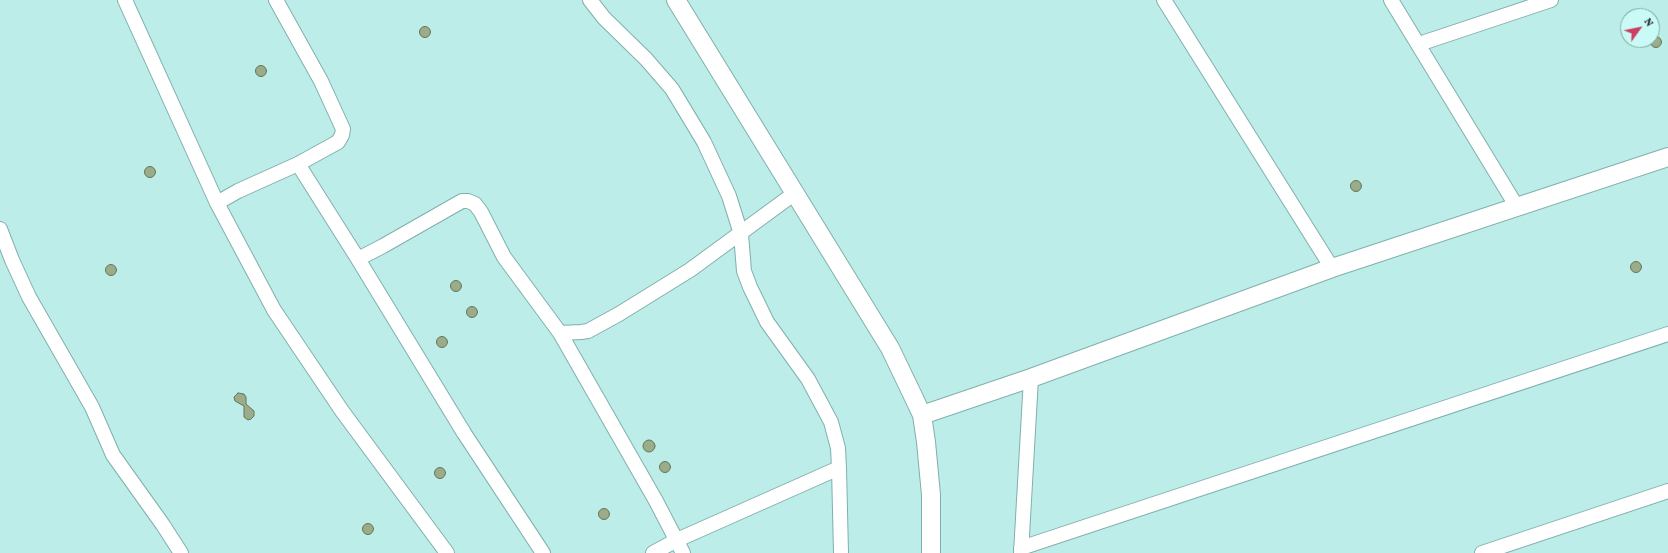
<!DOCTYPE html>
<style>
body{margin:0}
#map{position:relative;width:1668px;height:553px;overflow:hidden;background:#bcede8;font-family:"Crimson Pro",serif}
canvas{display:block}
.north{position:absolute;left:1620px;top:8px;width:40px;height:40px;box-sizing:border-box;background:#c9faf5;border:1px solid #83a8a4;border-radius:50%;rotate:57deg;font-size:11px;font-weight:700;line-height:16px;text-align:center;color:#1a2d2b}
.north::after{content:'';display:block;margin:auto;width:14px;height:18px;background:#cd3e63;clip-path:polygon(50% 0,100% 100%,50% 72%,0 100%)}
</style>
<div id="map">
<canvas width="1668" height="553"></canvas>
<div class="north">N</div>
</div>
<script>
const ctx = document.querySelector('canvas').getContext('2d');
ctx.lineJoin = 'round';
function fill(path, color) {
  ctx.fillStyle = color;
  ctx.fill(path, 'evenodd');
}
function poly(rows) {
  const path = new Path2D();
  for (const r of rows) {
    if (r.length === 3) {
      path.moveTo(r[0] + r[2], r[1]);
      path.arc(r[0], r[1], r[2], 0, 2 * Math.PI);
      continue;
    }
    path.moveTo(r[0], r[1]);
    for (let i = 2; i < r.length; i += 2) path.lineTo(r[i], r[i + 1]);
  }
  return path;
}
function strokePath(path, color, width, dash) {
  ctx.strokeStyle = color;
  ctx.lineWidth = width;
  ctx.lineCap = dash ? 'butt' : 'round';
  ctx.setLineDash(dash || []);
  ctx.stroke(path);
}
const building = poly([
 [425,32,5.5],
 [1656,42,5.5],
 [261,71,5.5],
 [150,172,5.5],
 [1356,186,5.5],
 [1636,267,5.5],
 [111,270,5.5],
 [456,286,5.5],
 [472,312,5.5],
 [442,342,5.5],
 [238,393,244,394,246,397,246,404,254,411,254,416,251,419,248,420,244,417,244,406,235,401,234,397,238,393],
 [649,446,6],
 [665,467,5.5],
 [440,473,5.5],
 [604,514,5.5],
 [368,529,5.5]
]);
fill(building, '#9bac8b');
strokePath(building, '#657555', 1);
const minor = poly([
 [125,0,217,203,238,191,298,164],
 [276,0,321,81,343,129,342,135,338,142,298,164,358,259,383,246,462,201,468,201,475,204,481,212,504,257,560,333,581,332,588,331,619,314,690,270,795,193],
 [590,0,604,18,646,59,672,89,704,142,729,196,741,234,744,271,750,287,767,322,808,379,831,422,838,448,839,468,677,540,653,553],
 [1164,0,1332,268],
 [1391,0,1517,207],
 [1419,44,1551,0],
 [217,203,274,310,342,411,447,553],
 [0,229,12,260,29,297,92,407,113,455,163,525,181,553],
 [358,259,464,433,543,553],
 [560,333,656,501,683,553],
 [839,468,841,553],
 [1021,548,1668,334],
 [1021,553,1031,378],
 [1482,553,1668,491]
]);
const tertiary = poly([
 [676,0,890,348,913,396,922,415,926,442,931,495,931,553],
 [922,415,1031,378,1332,268,1668,157]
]);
strokePath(minor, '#80b0ac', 16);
strokePath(tertiary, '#80b0ac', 20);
strokePath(minor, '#fff', 14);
strokePath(tertiary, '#fff', 18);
</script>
